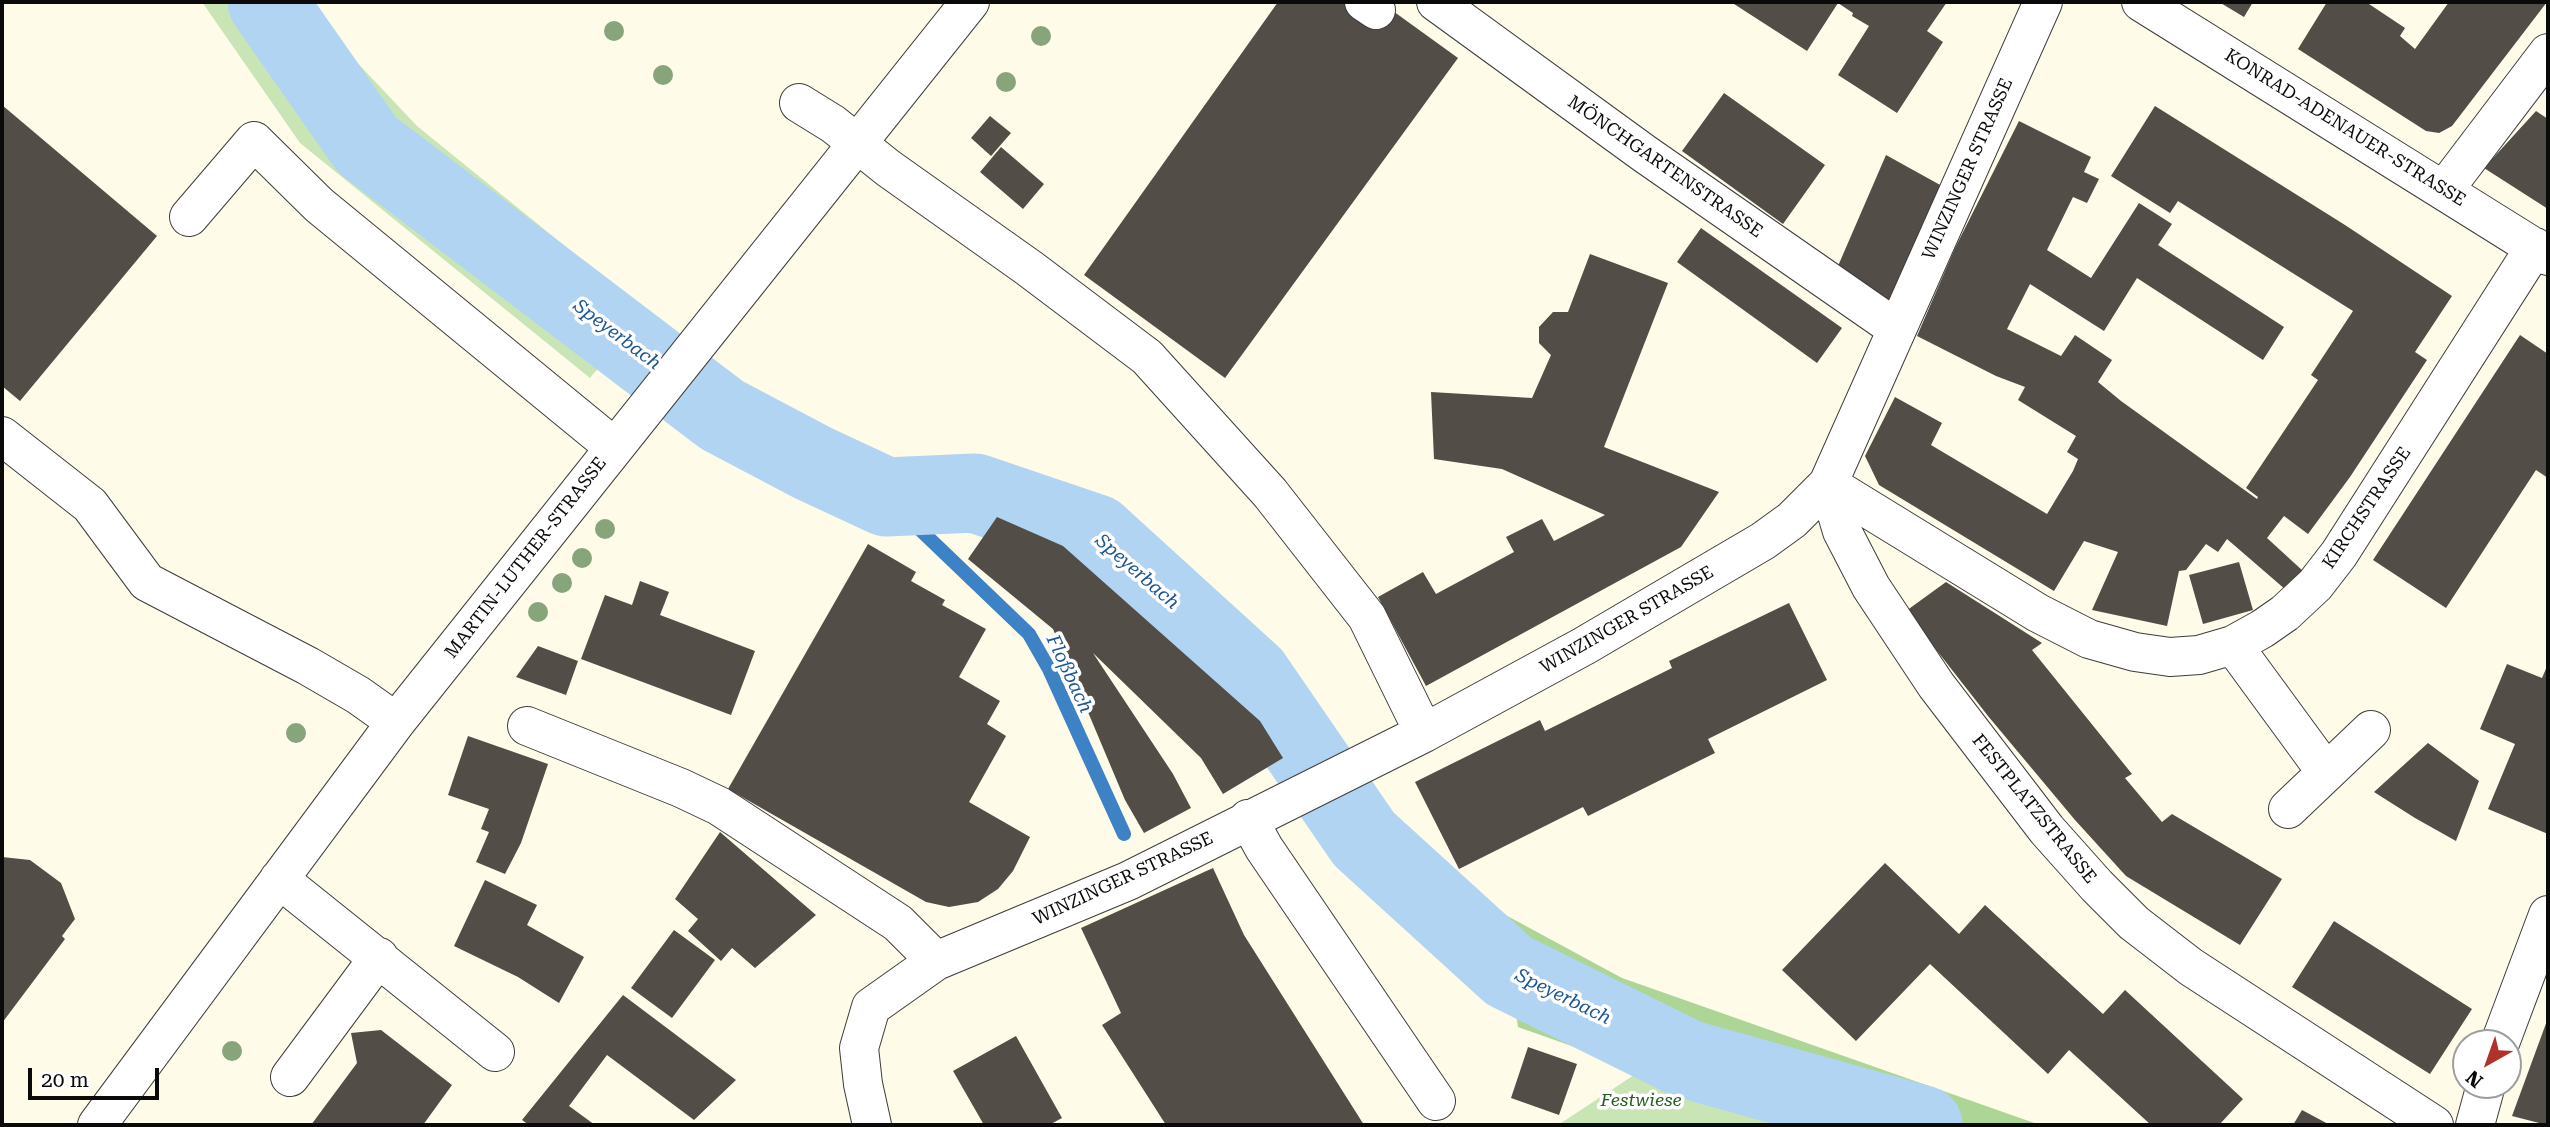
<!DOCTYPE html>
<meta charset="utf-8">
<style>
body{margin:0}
#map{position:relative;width:2550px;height:1127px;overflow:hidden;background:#fefbe9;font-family:"Roboto Serif",serif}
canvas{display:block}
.frame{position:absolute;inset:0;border:4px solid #0a0a0a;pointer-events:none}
.north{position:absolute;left:2452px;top:1029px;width:70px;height:70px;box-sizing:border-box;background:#fff;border:2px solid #9d9d9d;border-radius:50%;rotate:220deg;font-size:19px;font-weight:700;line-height:28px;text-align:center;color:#0a0a0a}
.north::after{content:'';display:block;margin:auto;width:24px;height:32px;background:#b1312b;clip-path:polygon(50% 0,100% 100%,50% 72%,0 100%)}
.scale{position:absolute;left:28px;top:1068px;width:131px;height:32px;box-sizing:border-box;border:4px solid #0a0a0a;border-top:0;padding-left:9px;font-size:21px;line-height:24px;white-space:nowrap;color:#0a0a0a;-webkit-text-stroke:5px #fff;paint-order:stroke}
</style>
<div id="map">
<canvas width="2550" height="1127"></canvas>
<div class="frame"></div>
<div class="north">N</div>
<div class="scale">20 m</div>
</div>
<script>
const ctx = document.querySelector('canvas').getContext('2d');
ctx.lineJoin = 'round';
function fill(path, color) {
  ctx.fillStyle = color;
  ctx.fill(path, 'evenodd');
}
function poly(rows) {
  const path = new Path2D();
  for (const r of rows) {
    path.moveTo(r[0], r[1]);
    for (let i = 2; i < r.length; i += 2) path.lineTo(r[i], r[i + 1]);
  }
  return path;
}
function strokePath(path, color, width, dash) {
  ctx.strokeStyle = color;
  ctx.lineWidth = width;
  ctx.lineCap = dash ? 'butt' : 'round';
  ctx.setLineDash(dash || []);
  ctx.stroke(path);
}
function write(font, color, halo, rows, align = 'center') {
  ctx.font = font + ' "Roboto Serif",serif';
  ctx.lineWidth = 7;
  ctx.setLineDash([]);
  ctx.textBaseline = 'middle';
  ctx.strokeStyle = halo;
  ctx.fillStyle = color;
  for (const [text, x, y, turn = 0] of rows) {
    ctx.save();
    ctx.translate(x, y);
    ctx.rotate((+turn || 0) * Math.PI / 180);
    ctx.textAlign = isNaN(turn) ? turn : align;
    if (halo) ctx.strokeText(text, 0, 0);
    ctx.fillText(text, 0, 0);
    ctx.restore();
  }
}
fill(poly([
 [202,2,312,2,351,56,417,126,645,311,590,378,300,143],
 [1637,1073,1775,1125,1558,1125]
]), '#cae5b5');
fill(poly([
 [1382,805,1476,899,1622,978,2040,1125,1794,1125,1518,1027,1507,958,1364,821]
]), '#add596');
strokePath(poly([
 [886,497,1029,634,1049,669,1124,834]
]), '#3c82c5', 14);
strokePath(poly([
 [267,2,367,145,722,415,813,463,886,497,975,493,1096,534,1252,676,1364,839,1509,971,1687,1059,1923,1125]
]), '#b1d4f2', 79);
fill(poly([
 [1278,2,1347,2,1386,6,1458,58,1225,378,1084,275],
 [1735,2,1947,2,1927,31,1943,42,1897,113,1838,75,1869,26,1852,16,1853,13,1838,3,1807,51,1734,4],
 [2219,2,2253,2,2244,17],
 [2327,2,2366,2,2405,28,2400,36,2415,49,2449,2,2547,2,2452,126,2439,133,2426,131,2298,49],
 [1724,93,1825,165,1783,224,1682,151],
 [2,105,157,236,20,401,2,386],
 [2155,106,2345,225,2452,296,2415,352,2427,360,2350,477,2308,534,2284,516,2267,538,2303,571,2286,590,2227,539,2218,552,2206,544,2186,570,2179,571,2167,626,2092,610,2118,552,2084,541,2054,591,1879,485,1865,456,1895,397,1942,423,1931,445,2047,514,2073,471,2078,459,2067,452,2076,436,2018,400,2025,387,1996,376,1917,336,1955,248,2019,121,2091,157,2084,172,2099,179,2087,203,2073,197,2047,250,2091,278,2139,203,2172,224,2158,245,2284,327,2263,360,2137,278,2104,331,2030,284,2007,329,2061,356,2075,335,2112,360,2098,382,2121,401,2257,499,2258,497,2246,488,2318,380,2311,375,2353,311,2178,201,2170,213,2111,176],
 [2536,111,2548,119,2548,209,2484,168],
 [990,116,1011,133,991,156,971,138],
 [1001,147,1044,184,1023,209,980,172],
 [1886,155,1942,186,1893,303,1838,266],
 [1701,228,1842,328,1817,363,1677,262],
 [1590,254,1668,283,1604,447,1719,492,1681,547,1426,686,1378,597,1423,572,1436,594,1514,552,1506,537,1542,519,1554,541,1605,515,1502,469,1434,459,1431,392,1532,398,1551,355,1539,343,1539,327,1553,312,1568,312],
 [2520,335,2548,354,2548,478,2536,470,2446,608,2373,560],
 [997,517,1063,546,1260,721,1283,758,1223,794,1201,758,1093,653,1173,774,1191,808,1144,833,1125,800,1053,629,968,559],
 [868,544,916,572,911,581,945,600,942,605,986,629,959,677,1000,701,987,724,1006,736,969,802,1030,837,1013,871,998,889,978,902,949,907,926,902,728,789],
 [2239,562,2253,610,2203,624,2189,575],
 [640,581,669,592,660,615,755,651,731,715,581,659,605,595,632,605],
 [1946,582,2042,643,2032,650,2132,774,2125,778,2162,822,2172,814,2282,879,2240,945,2126,876,2075,820,1988,716,1906,611],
 [1789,603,1827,680,1708,739,1715,753,1588,816,1583,807,1459,869,1415,782,1540,720,1545,731,1672,668,1669,661],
 [538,646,578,661,566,695,516,677],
 [2507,664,2542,678,2548,664,2548,834,2488,809,2515,744,2480,729],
 [468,736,548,764,521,843,505,874,476,862,489,832,481,829,489,809,448,795],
 [2428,743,2479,781,2456,841,2415,818,2374,792],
 [720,832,816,915,755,968,732,948,721,961,688,931,698,919,675,899],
 [2,857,30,860,61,883,75,919,62,936,65,939,2,1023],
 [1885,863,1959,934,1985,905,2103,1014,2125,990,2243,1099,2219,1125,2151,1125,2069,1050,2048,1074,1930,964,1856,1041,1782,970],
 [1213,868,1244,935,1364,1125,1166,1125,1102,1025,1121,1013,1081,928],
 [485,880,537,905,527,925,584,957,559,1003,518,977,454,946],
 [2334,921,2472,1009,2430,1074,2292,987],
 [674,930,715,960,672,1018,631,988],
 [623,995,736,1080,694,1120,607,1055,569,1106,595,1125,529,1125,522,1120],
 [2548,1018,2548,1125,2547,1125,2512,1116],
 [381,1030,452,1085,423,1125,311,1125,357,1063,351,1033],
 [1016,1036,1062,1118,1049,1125,984,1125,953,1071],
 [1528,1047,1577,1064,1559,1115,1511,1098],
 [2302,1110,2330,1125,2293,1125]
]), '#524d47');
const minor = poly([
 [1364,2,1376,10],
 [1436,2,1645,154,1897,329],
 [2141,2,2548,256],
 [799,103,833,124,888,168,1029,268,1147,357,1270,493,1367,617,1424,733],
 [2444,190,2548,53],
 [189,217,254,141,319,205,614,447],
 [2,436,90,505,147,582,308,666,358,695,396,722],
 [1828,484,2038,613,2089,639,2135,652,2170,657,2199,655,2233,645,2262,629,2285,613,2315,585,2339,554,2535,247],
 [1828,484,1842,531,1871,587,1936,685,2047,830,2097,886,2134,923,2191,967,2434,1125],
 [2233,645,2326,772],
 [527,726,681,788,719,806,898,923,936,961],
 [2288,809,2371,730],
 [1248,819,1264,848,1436,1101],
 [279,879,495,1052],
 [2500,1043,2548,915],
 [290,1077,379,957],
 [97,1125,396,722,970,2],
 [872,1125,863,1084,859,1048,871,1007,936,961,1128,881,1424,733,1584,646,1763,541,1792,520,1828,484,2043,2],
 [2475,1125,2486,1085]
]);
strokePath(minor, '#3d3d3d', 40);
strokePath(minor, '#fff', 38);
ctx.fillStyle = '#88a47a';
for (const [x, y] of [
 [614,31],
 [1041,36],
 [663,75],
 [1006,82],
 [605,529],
 [582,558],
 [562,583],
 [538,612],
 [296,733],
 [232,1051]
]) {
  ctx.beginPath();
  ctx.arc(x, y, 10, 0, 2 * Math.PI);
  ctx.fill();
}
write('18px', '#0a0a0a', '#fff', [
 ["KONRAD-ADENAUER-STRASSE",2345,128,32],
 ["MÖNCHGARTENSTRASSE",1665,167,35],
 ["WINZINGER STRASSE",1968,169,-66],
 ["KIRCHSTRASSE",2367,508,-56],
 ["MARTIN-LUTHER-STRASSE",526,558,-52],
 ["WINZINGER STRASSE",1627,620,-30],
 ["FESTPLATZSTRASSE",2034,809,51],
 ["WINZINGER STRASSE",1123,879,-25]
]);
write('italic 18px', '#275d20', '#fff', [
 ["Festwiese",1641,1101]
]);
write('italic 19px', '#1c5593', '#fff', [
 ["Speyerbach",617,335,37],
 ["Speyerbach",1137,572,41],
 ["Floßbach",1069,674,65],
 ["Speyerbach",1563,997,26]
]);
</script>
